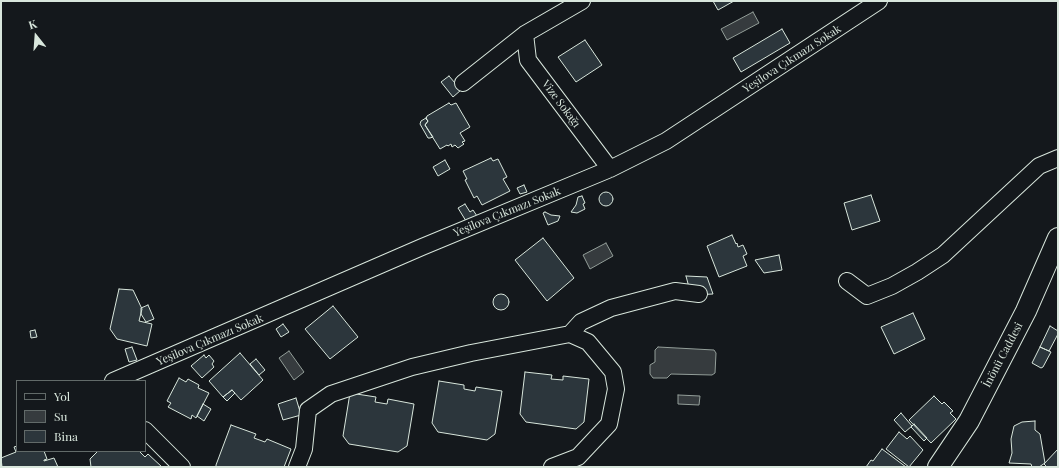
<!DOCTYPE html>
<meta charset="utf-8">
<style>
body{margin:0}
#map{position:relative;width:1059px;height:468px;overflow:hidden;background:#14181c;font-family:"Playfair Display",serif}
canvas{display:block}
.frame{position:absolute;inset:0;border:2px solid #d8e6dc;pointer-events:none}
.legend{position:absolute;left:16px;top:380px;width:130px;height:72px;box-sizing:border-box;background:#14181c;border:1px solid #626a69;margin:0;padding:5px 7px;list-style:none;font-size:12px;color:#d8e6dc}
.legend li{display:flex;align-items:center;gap:8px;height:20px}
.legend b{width:20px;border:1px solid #626a69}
.north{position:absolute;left:16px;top:16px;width:40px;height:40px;-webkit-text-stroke:3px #14181c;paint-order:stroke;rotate:343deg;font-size:11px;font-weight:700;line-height:16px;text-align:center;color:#d8e6dc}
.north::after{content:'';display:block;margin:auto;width:14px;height:18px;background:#d8e6dc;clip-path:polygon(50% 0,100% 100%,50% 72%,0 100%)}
</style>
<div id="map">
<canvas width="1059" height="468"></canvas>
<div class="frame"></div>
<ul class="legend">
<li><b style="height:5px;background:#14181c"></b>Yol</li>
<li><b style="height:11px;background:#363b3e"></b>Su</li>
<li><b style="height:11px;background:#2c363c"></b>Bina</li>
</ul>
<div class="north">K</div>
</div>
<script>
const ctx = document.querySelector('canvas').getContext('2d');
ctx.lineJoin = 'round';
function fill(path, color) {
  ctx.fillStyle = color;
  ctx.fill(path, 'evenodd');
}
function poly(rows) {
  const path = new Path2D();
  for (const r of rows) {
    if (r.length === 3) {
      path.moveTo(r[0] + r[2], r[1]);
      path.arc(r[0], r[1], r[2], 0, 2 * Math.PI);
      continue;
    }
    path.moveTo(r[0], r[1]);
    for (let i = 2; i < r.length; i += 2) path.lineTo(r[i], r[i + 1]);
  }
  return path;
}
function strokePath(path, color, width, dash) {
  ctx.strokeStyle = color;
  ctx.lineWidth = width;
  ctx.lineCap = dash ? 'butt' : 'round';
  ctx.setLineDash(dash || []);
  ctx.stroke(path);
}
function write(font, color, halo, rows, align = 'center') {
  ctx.font = font + ' "Playfair Display",serif';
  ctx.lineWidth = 3;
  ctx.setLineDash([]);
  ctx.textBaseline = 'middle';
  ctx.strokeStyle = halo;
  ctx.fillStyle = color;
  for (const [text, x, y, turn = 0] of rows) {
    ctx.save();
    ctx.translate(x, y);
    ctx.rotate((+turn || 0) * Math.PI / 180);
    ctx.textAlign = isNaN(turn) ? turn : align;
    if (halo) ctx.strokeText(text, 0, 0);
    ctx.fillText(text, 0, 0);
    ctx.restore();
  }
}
const water = poly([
 [753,12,759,23,727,40,721,29,753,12],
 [606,243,613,256,590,269,583,255,606,243],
 [658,347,714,350,716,353,715,373,712,375,671,374,667,378,653,378,650,374,650,365,655,362,655,350,658,347],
 [289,351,304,372,294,380,279,358,289,351],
 [678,395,700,396,699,405,678,404,678,395]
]);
fill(water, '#363b3e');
strokePath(water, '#939e99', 1);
const building = poly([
 [713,1,734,1,718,10,713,1],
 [782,29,790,43,741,72,733,58,782,29],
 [585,40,602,65,576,82,558,57,585,40],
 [449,76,461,90,453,97,441,82,449,76],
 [449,103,451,105,456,103,470,127,460,133,465,141,462,142,464,144,458,148,455,145,452,147,451,144,448,146,447,145,440,149,425,125,428,121,426,119,427,116,449,103],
 [426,118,428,121,425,125,433,137,430,138,428,138,420,124,421,121,426,118],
 [491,158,493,161,498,159,507,177,503,179,510,191,482,205,477,196,474,198,465,180,467,179,463,171,491,158],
 [445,160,450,169,438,176,433,167,445,160],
 [524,185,527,192,520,194,517,188,524,185],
 [606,199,7],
 [871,195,880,221,852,230,844,203,871,195],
 [582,196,585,203,583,204,585,209,577,213,571,212,576,205,578,197,582,196],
 [465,204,470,212,473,210,477,216,466,221,458,208,465,204],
 [545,212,551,215,560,216,558,221,548,225,543,213,545,212],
 [732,235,736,244,737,243,738,247,743,245,747,254,743,256,747,266,719,277,707,246,732,235],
 [543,238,574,278,547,301,515,260,543,238],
 [779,255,782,270,764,273,755,260,779,255],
 [686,276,707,277,713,294,691,295,686,276],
 [119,289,133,290,142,309,139,321,152,324,147,346,117,339,110,329,119,289],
 [501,302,8],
 [148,305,154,319,146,322,141,314,141,308,148,305],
 [333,306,358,337,330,359,305,329,333,306],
 [913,313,925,339,894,354,881,327,913,313],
 [283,324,289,332,281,337,276,329,283,324],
 [1050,326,1058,331,1058,334,1049,351,1040,347,1050,326],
 [35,330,37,337,31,338,30,331,35,330],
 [132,347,137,360,129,362,125,349,132,347],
 [1040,347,1051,352,1043,367,1041,368,1032,363,1040,347],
 [240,353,263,380,241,400,232,390,223,397,209,381,240,353],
 [204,355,206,358,209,355,214,361,212,364,214,367,202,378,191,366,204,355],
 [256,359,265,370,259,375,250,364,256,359],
 [525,372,552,375,551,379,563,380,563,376,589,379,584,422,576,429,526,422,520,414,525,372],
 [179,378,186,382,188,379,199,385,198,388,209,393,196,418,192,415,191,419,168,407,171,403,167,401,179,378],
 [439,381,464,385,464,389,475,391,476,387,502,391,495,434,487,440,438,432,432,423,439,381],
 [232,390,235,393,227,401,223,397,232,390],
 [350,393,376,397,375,402,387,404,388,399,414,404,407,446,398,452,349,444,343,436,350,393],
 [934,396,942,404,944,402,953,411,950,413,956,419,931,443,909,420,934,396],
 [296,398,301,415,283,420,278,404,296,398],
 [203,404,211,409,204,421,197,416,203,404],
 [901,413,912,426,905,432,894,420,901,413],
 [1035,421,1035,430,1040,434,1045,463,1039,467,1032,467,1031,464,1009,463,1012,453,1011,439,1014,426,1022,422,1035,421],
 [914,424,927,438,924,441,911,427,914,424],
 [231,425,256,434,254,438,265,442,267,439,291,449,284,467,216,467,216,465,231,425],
 [899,432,907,439,910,436,923,450,909,467,886,449,899,432],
 [17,446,17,451,44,451,47,459,44,460,44,461,54,458,58,467,2,467,1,458,16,452,14,447,17,446],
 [882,449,906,467,866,467,871,460,873,461,882,449],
 [1058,449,1058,467,1047,467,1044,464,1058,449],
 [98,451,139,451,145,457,148,454,162,467,91,467,90,459,98,451]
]);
fill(building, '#2c363c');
strokePath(building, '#d8e6dc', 1);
const minor = poly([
 [525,34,528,60,610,169],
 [463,83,525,34,582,1],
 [847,281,867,296,892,286,917,272,943,255,1039,166,1058,158],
 [113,381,422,247,610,169,666,141,879,1],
 [145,430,182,467],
 [297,467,304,449,308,410,331,394,412,367,471,353,570,334,581,322,611,308,675,291,699,294],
 [552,467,578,457,609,424,616,389,613,372,588,342,570,334]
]);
const tertiary = poly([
 [938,467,969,421,1026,311,1058,238]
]);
strokePath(minor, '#d8e6dc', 18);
strokePath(tertiary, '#d8e6dc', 22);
strokePath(minor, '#14181c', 16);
strokePath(tertiary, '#14181c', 20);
write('11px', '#d8e6dc', '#14181c', [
 ["Yeşilova Çıkmazı Sokak",792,59,-33],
 ["Vize Sokağı",561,104,53],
 ["Yeşilova Çıkmazı Sokak",507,212,-22],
 ["Yeşilova Çıkmazı Sokak",210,340,-23],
 ["İnönü Caddesi",1003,355,-62]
]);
</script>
